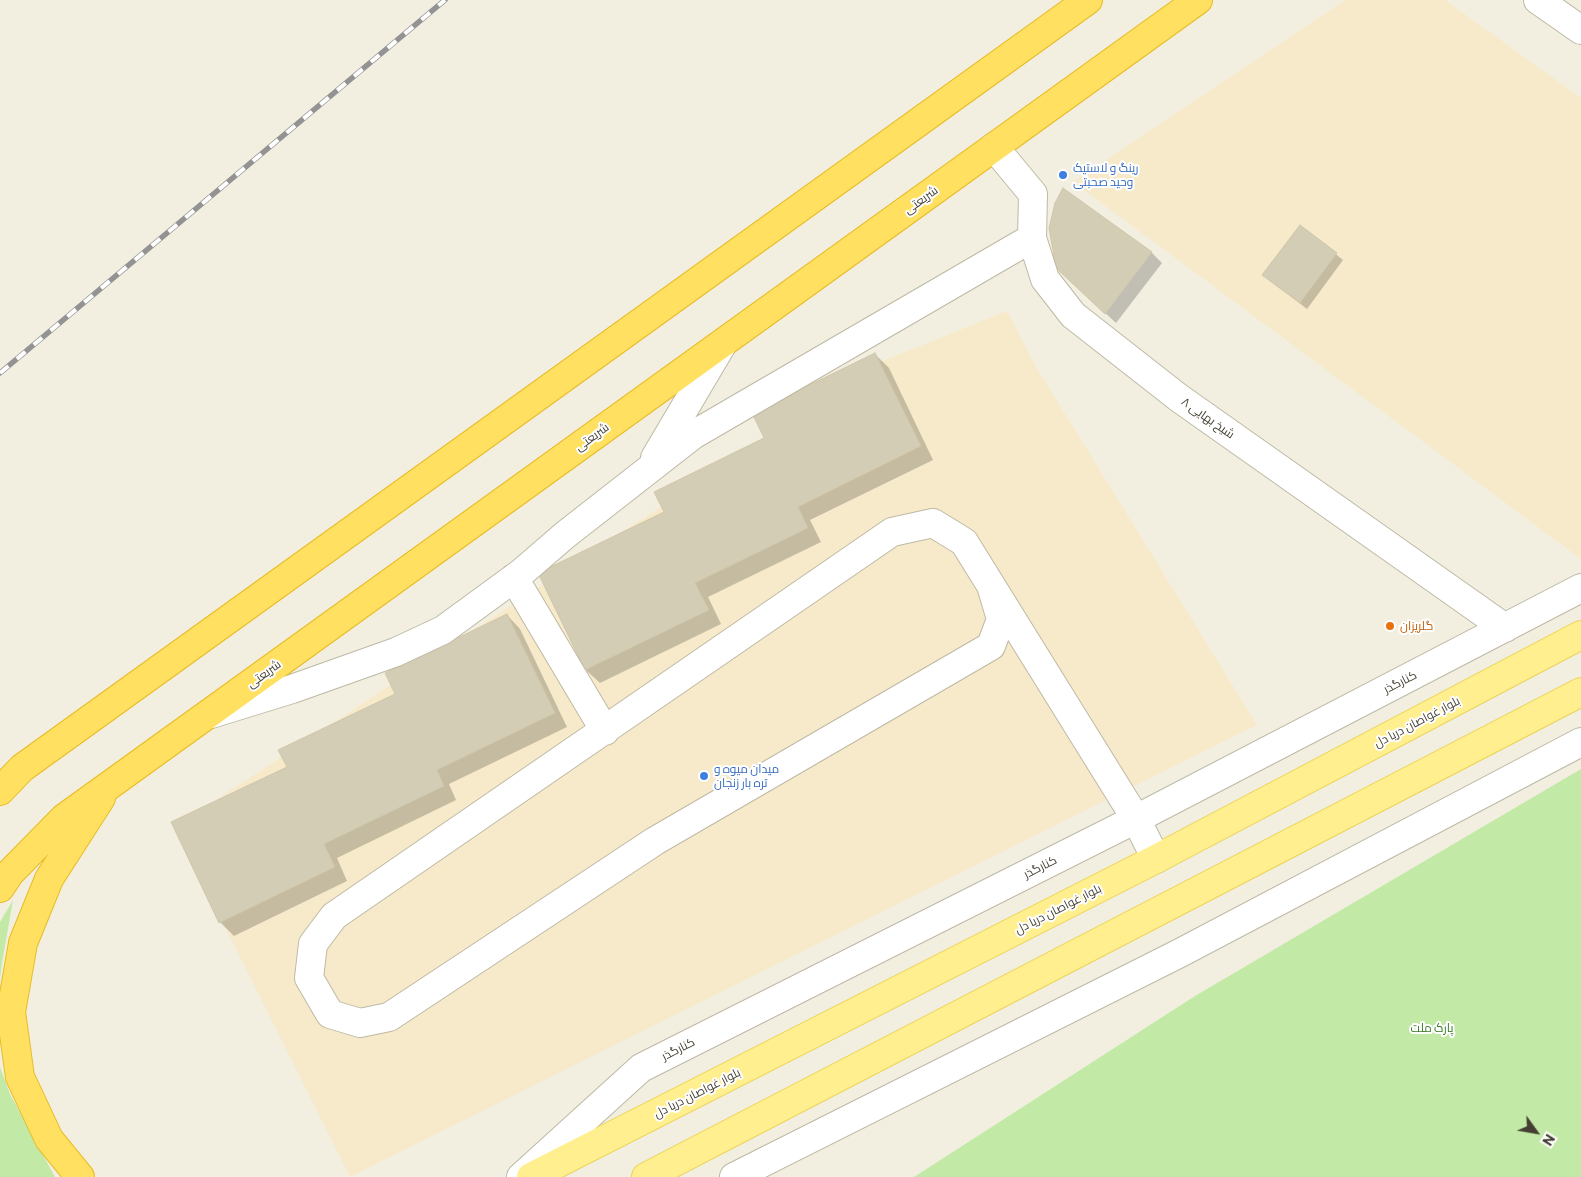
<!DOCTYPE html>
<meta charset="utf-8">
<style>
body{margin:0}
#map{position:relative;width:1581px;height:1177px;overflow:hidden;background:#f2efe1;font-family:Commissioner,sans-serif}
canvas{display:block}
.north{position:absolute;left:1511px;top:1107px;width:50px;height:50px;-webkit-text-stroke:4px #fff;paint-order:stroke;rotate:122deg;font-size:14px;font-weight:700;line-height:20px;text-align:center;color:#443f32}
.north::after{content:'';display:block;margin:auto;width:18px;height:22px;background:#443f32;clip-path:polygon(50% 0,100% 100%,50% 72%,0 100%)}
</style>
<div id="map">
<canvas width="1581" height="1177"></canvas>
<div class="north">N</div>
</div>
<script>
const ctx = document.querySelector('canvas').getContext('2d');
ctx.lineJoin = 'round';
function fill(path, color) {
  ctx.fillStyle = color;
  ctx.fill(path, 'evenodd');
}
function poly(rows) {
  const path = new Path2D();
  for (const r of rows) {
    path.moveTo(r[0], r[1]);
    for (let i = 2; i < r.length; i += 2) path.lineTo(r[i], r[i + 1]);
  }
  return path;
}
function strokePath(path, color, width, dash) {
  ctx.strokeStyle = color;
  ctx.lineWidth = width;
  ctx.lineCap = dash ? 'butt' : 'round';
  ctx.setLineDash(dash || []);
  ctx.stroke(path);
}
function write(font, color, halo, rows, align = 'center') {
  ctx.font = font + ' Commissioner,Cairo,sans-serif';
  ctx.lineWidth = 4;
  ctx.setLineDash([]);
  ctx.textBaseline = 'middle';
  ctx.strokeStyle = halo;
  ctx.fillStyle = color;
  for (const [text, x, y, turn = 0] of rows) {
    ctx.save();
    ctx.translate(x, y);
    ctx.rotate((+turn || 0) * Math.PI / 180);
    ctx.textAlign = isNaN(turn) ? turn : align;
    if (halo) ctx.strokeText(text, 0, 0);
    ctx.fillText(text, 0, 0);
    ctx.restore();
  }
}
fill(poly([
 [1345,0,1445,0,1581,98,1581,559,1073,182],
 [1007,311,1035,365,1257,725,350,1177,175,827,880,362]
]), '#f7eaca');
fill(poly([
 [1581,769,1581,1177,914,1177,1195,996],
 [13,900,2,963,0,979,0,922],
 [0,1067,10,1094,55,1177,0,1177]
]), '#c2eaa6');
fill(poly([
 [1064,190,1152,253,1162,263,1116,323,1066,276],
 [1300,226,1343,260,1307,309,1271,281],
 [875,354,889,368,933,460,810,520,821,542,708,597,721,624,600,683,586,670,540,574,665,513],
 [507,615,520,629,567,727,449,784,456,800,337,858,347,881,234,936,220,922,396,694]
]), '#0003');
const building = poly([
 [1063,188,1152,252,1105,314,1056,268,1049,228,1055,203,1063,188],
 [1300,225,1337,253,1300,303,1262,275,1300,225],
 [875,353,921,446,798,507,808,528,695,583,709,610,585,670,538,573,664,512,654,492,764,438,752,413,875,353],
 [507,614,555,713,437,770,444,786,324,844,335,867,219,923,171,822,287,767,278,750,395,694,385,673,507,614]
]);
fill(building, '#d4cdb6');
strokePath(building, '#cfc6a9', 1);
const minor = poly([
 [1538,0,1581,30],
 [994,147,1033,194,1032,238,1045,279,1073,315,1179,398,1505,628],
 [655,458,723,343],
 [514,578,605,731],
 [992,589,1001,619,991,646,655,841,389,1017,360,1023,330,1014,309,978,313,944,334,916,892,532,933,523,964,542,1136,819,1156,859],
 [211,714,292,689,396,652,443,630,521,573,565,535,693,435,1032,238],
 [521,1177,641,1068,1136,819,1581,588],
 [734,1177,1180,953,1581,742]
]);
const major = poly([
 [531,1177,1156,859,1581,635],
 [646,1177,1581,692]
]);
const highway = poly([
 [0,791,22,768,1088,0],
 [0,888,10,873,64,818,1198,0],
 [80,1177,49,1139,20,1077,11,1012,23,943,49,879,101,798]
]);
strokePath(minor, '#beb9a4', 30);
strokePath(major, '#ebd356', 30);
strokePath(highway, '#e7bb26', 30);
strokePath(minor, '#fff', 28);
strokePath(major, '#ffef8e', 28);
strokePath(highway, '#ffe060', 28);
const rail = poly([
 [0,373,445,0]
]);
strokePath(rail, '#939393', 5.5);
strokePath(rail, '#fff', 4, [11]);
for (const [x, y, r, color] of [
 [1063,175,5,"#3f7fe0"],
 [1390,626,5,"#e8710a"],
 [704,776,5,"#3f7fe0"]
]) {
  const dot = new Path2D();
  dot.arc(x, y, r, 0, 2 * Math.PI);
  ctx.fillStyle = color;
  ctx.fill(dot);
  strokePath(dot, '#fff', 2);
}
write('12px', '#366cbe', '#fff', [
 ["رینگ و لاستیک",1073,168],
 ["وحید صحبتی",1073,182],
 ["میدان میوه و",714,769],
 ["تره بار زنجان",714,783]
], 'left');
write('12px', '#443f32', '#fff', [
 ["شریعتی",921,200,-36],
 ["شیخ بهایی ۸",1208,418,35],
 ["شریعتی",592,437,-36],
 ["شریعتی",264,674,-36],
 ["کنارگذر",1400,682,-27],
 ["بلوار غواصان دریا دل",1417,722,-28],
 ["کنارگذر",1040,867,-27],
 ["بلوار غواصان دریا دل",1058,909,-27],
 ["کنارگذر",678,1049,-27],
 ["بلوار غواصان دریا دل",697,1093,-27]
]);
write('12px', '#c56008', '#fff', [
 ["گلریزان",1400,626]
], 'left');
write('12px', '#377822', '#fff', [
 ["پارک ملت",1432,1028]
]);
</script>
